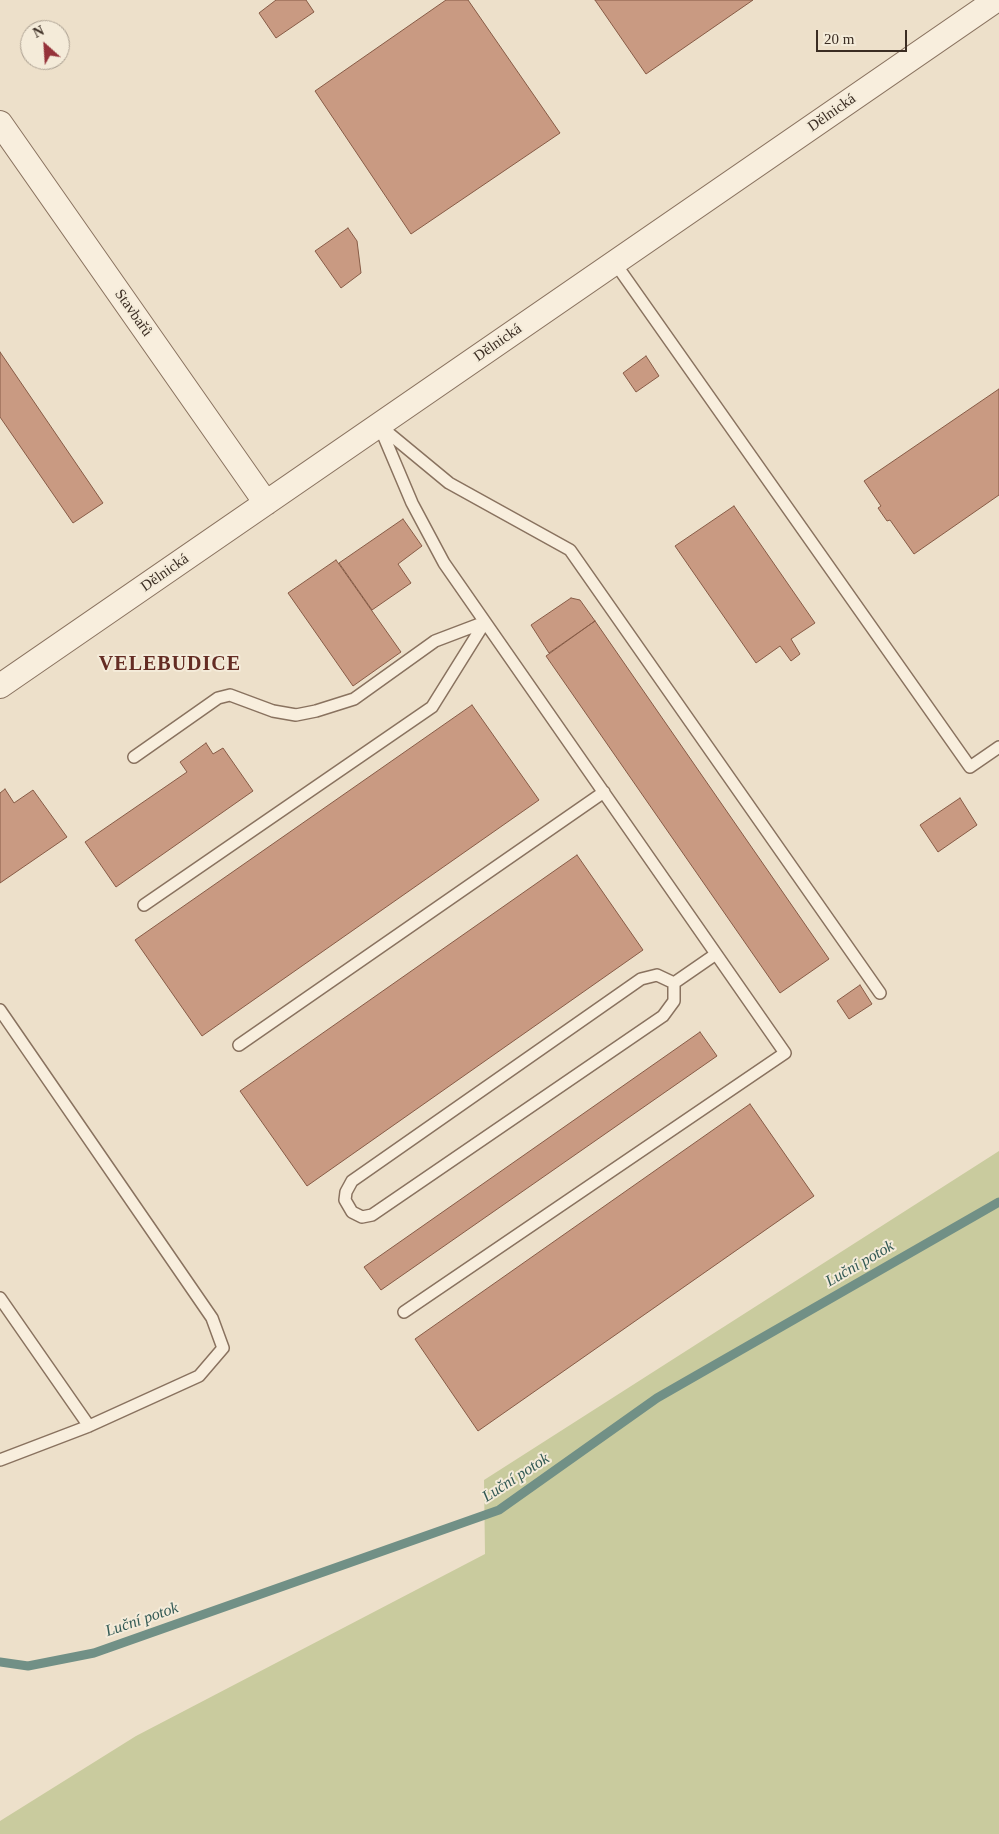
<!DOCTYPE html>
<meta charset="utf-8">
<style>
body{margin:0}
#map{position:relative;width:999px;height:1834px;overflow:hidden;background:#ede0ca;font-family:"Times New Roman",serif}
canvas{display:block}
.north{position:absolute;left:20px;top:20px;width:50px;height:50px;box-sizing:border-box;background:#f4ebd9;border:1px solid #aa9f90;border-radius:50%;rotate:334deg;font-size:14px;font-weight:700;line-height:20px;text-align:center;color:#3a2c22}
.north::after{content:'';display:block;margin:auto;width:18px;height:22px;background:#953239;clip-path:polygon(50% 0,100% 100%,50% 72%,0 100%)}
.scale{position:absolute;left:816px;top:30px;width:91px;height:22px;box-sizing:border-box;border:2px solid #3a2c22;border-top:0;padding-left:6px;font-size:15px;line-height:18px;white-space:nowrap;color:#3a2c22;-webkit-text-stroke:4px #f4ebd9;paint-order:stroke}
</style>
<div id="map">
<canvas width="999" height="1834"></canvas>
<div class="north">N</div>
<div class="scale">20 m</div>
</div>
<script>
const ctx = document.querySelector('canvas').getContext('2d');
ctx.lineJoin = 'round';
function fill(path, color) {
  ctx.fillStyle = color;
  ctx.fill(path, 'evenodd');
}
function poly(rows) {
  const path = new Path2D();
  for (const r of rows) {
    path.moveTo(r[0], r[1]);
    for (let i = 2; i < r.length; i += 2) path.lineTo(r[i], r[i + 1]);
  }
  return path;
}
function strokePath(path, color, width, dash) {
  ctx.strokeStyle = color;
  ctx.lineWidth = width;
  ctx.lineCap = dash ? 'butt' : 'round';
  ctx.setLineDash(dash || []);
  ctx.stroke(path);
}
function write(font, color, halo, rows, align = 'center') {
  ctx.font = font + ' "Times New Roman",serif';
  ctx.lineWidth = 4;
  ctx.setLineDash([]);
  ctx.textBaseline = 'middle';
  ctx.strokeStyle = halo;
  ctx.fillStyle = color;
  for (const [text, x, y, turn = 0] of rows) {
    ctx.save();
    ctx.translate(x, y);
    ctx.rotate((+turn || 0) * Math.PI / 180);
    ctx.textAlign = isNaN(turn) ? turn : align;
    if (halo) ctx.strokeText(text, 0, 0);
    ctx.fillText(text, 0, 0);
    ctx.restore();
  }
}
fill(poly([
 [999,1151,999,1834,0,1834,0,1821,136,1736,485,1554,484,1480]
]), '#c9cb9e');
strokePath(poly([
 [0,1662,28,1666,94,1653,499,1510,657,1398,999,1202]
]), '#719086', 9);
const building = poly([
 [276,0,306,0,314,12,276,38,259,13,276,0],
 [446,0,468,0,560,133,411,234,315,91,446,0],
 [595,0,753,0,646,74,595,0],
 [348,228,357,241,361,273,341,288,315,251,348,228],
 [0,352,103,503,73,523,0,417,0,352],
 [646,356,659,376,636,392,623,373,646,356],
 [999,389,999,495,914,554,890,520,887,521,878,508,881,506,864,481,999,389],
 [734,506,815,623,791,639,800,654,791,661,780,646,756,663,675,546,734,506],
 [403,519,422,546,398,564,411,583,372,610,339,563,403,519],
 [336,560,401,652,353,686,288,593,336,560],
 [571,598,580,600,595,621,549,653,531,625,571,598],
 [595,621,829,959,780,993,546,656,595,621],
 [472,705,539,800,202,1036,135,940,472,705],
 [206,743,213,754,223,748,253,791,116,887,85,842,187,772,180,762,206,743],
 [5,789,14,803,33,790,67,837,0,883,0,793,5,789],
 [960,798,977,825,938,852,920,825,960,798],
 [577,855,643,950,307,1186,240,1091,577,855],
 [860,985,872,1004,849,1019,837,1001,860,985],
 [700,1032,717,1056,381,1290,364,1267,700,1032],
 [750,1104,814,1196,478,1431,415,1339,750,1104]
]);
fill(building, '#c99a82');
strokePath(building, '#875b46', 1);
const lane = poly([
 [615,263,970,767,999,747],
 [379,425,412,503,444,563,785,1053,404,1312],
 [380,426,449,483,570,550,880,993],
 [134,757,218,698,230,695,273,711,296,715,316,711,354,699,435,641,485,622],
 [144,905,432,707,485,622],
 [674,983,657,975,641,979,352,1181,346,1192,345,1200,352,1212,362,1217,372,1215,663,1016,674,1001,674,983,716,954],
 [0,1010,212,1318,223,1348,199,1376,89,1426,0,1460],
 [239,1045,604,792],
 [0,1298,89,1426]
]);
const street = poly([
 [0,123,266,503],
 [0,686,996,0]
]);
strokePath(lane, '#89725f', 14);
strokePath(street, '#89725f', 26);
strokePath(lane, '#f8eedd', 11);
strokePath(street, '#f8eedd', 24);
write('15px', '#3a2c22', '#f4ebd9', [
 ["Dělnická",832,113,-35],
 ["Stavbařů",133,313,55],
 ["Dělnická",498,343,-35],
 ["Dělnická",165,573,-35]
]);
write('italic 16px', '#325954', '#f4ebd9', [
 ["Luční potok",860,1264,-30],
 ["Luční potok",516,1478,-33],
 ["Luční potok",142,1620,-19]
]);
ctx.letterSpacing = '1px';
write('bold 20px', '#642c23', '#f4ebd9', [
 ["VELEBUDICE",170,665]
]);
ctx.letterSpacing = '0px';
</script>
